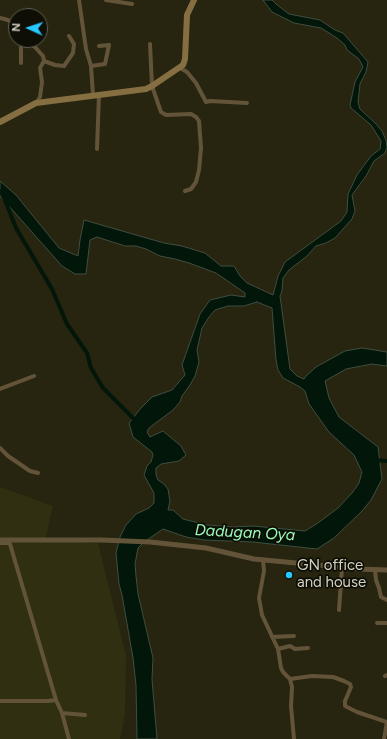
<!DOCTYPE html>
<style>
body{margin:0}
#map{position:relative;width:387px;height:739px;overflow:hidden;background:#27250f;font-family:Figtree,sans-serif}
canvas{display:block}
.north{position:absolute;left:8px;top:8px;width:40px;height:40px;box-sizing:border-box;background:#0f0e05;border:1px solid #5d5c51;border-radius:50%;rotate:273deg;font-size:11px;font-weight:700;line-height:16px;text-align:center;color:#d2d2c4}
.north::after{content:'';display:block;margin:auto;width:14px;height:18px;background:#27c8ff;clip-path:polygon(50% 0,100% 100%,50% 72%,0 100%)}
</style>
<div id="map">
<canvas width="387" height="739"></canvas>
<div class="north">N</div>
</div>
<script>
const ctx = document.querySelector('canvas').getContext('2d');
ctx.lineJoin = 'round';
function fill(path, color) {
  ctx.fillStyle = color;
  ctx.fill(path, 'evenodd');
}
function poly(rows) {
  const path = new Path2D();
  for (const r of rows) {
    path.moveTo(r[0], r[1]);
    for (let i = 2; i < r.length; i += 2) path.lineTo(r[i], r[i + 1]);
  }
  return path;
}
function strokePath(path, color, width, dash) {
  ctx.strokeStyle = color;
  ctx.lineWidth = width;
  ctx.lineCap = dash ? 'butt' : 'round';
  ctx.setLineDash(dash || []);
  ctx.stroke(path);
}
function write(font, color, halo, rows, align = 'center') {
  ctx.font = font + ' Figtree,sans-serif';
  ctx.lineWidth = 3.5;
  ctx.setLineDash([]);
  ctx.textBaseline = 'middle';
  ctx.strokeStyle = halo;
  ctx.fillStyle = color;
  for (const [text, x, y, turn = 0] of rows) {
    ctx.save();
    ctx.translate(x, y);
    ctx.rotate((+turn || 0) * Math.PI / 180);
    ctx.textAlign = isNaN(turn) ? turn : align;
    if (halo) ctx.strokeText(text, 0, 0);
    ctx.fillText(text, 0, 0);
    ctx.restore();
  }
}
fill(poly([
 [0,487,53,506,45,540,98,543,126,656,125,714,120,739,0,739]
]), '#312f11');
const water = poly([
 [263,0,272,0,276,4,289,14,320,20,335,30,343,33,368,62,366,72,360,84,358,102,360,109,376,124,382,131,386,140,387,147,385,153,374,161,366,176,352,195,355,211,352,219,335,238,326,243,316,246,307,256,289,270,283,278,282,291,280,296,290,369,297,376,304,379,306,376,316,367,345,351,362,348,387,352,387,366,372,364,346,369,325,381,329,398,339,417,378,447,382,479,371,500,362,511,334,538,317,549,253,542,204,540,186,537,163,529,144,542,138,548,135,564,136,576,138,594,153,658,152,679,157,739,137,739,136,685,133,658,122,595,119,584,116,553,120,537,126,525,136,514,149,508,154,503,154,493,144,475,147,466,151,462,153,455,152,452,133,437,129,423,141,408,152,397,172,390,185,375,182,365,200,314,210,300,231,295,245,297,245,293,216,273,189,263,175,259,160,256,146,249,136,246,125,246,97,237,90,240,86,274,75,274,62,266,0,196,0,181,16,195,59,248,78,256,80,240,84,220,164,243,182,246,205,253,221,266,234,266,240,276,247,283,273,295,278,276,285,262,341,221,347,212,348,194,357,175,371,156,380,149,381,141,371,125,351,108,350,105,355,82,363,67,359,59,347,50,345,45,337,38,321,28,294,23,272,12,263,0],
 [257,302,272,308,276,360,278,370,283,378,300,387,305,391,309,404,329,432,354,455,362,472,359,483,352,493,338,508,318,523,305,531,253,526,233,527,207,525,183,519,173,510,168,510,170,501,168,489,164,484,158,480,156,475,156,468,161,464,179,461,186,455,181,446,163,431,150,437,147,432,149,428,173,410,180,402,182,396,190,385,195,376,199,362,197,350,202,328,209,317,215,310,228,306,244,306,257,302]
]);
fill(water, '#021609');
strokePath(water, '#404e41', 1);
strokePath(poly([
 [0,191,3,195,16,228,52,289,67,324,87,353,91,368,103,388,136,421],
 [375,460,387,461]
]), '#021609', 4);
strokePath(poly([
 [79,0,86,49,91,66],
 [106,0,132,4],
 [0,18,8,20,16,27],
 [21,40,21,63],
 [24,40,35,47,43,56,44,61,40,68,42,82,40,97,36,103],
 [150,44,152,86,161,112,166,115,191,114,196,117,199,121,201,148,199,170,196,182,191,189,185,191],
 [44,61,55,65,64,66,73,53,74,44,69,36],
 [180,68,187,72,196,83,206,102,210,101,247,103],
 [93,95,91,66,105,64,109,45,99,46],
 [97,149,99,94],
 [0,389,34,376],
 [0,448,8,456,30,471,38,473],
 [0,543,8,543,10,544,56,700,48,701,0,701],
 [263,560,264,571,259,598,262,615,278,649,281,668,283,672,290,679,292,687,291,706,294,739],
 [375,570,376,580,379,588,381,597,387,600],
 [339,610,342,568],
 [377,623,387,623],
 [272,637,294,636],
 [278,649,290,646,295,649,308,648],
 [385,676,387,675],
 [290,679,312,676,333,677,344,681,350,684,351,687,345,701,345,706,357,712,387,722],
 [56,700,62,713,69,739],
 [62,713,85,715],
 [384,739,387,722]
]), '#635439', 4);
strokePath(poly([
 [0,540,102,540,150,542,206,548,254,559,359,569,387,570]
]), '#635439', 5);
strokePath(poly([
 [0,122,36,103,146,89,152,86,183,65,185,59,187,15,194,0]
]), '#856e42', 6);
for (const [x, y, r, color] of [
 [289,575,4,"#27c8ff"]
]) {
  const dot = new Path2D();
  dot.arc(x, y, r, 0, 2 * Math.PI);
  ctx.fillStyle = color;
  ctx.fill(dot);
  strokePath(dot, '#0f0e05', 1.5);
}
write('15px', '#d2d2c4', '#0f0e05', [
 ["GN office",297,566],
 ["and house",297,583]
], 'left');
write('italic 16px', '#99fcbc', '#0f0e05', [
 ["Dadugan Oya",245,533,3]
]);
</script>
